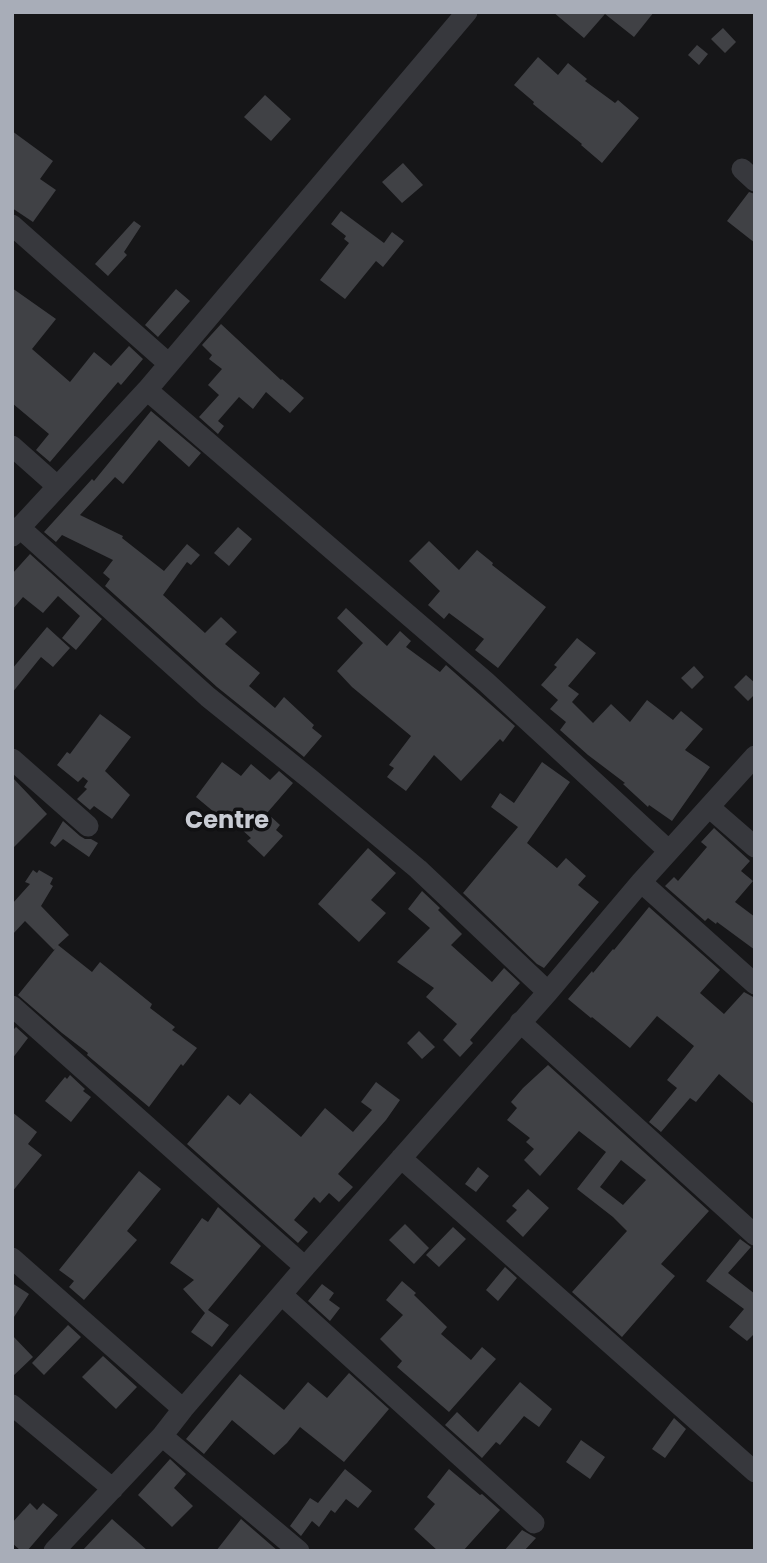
<!DOCTYPE html>
<style>
body{margin:0}
#map{position:relative;width:767px;height:1563px;overflow:hidden;background:#161618;font-family:Poppins,sans-serif}
canvas{display:block}
.frame{position:absolute;inset:0;border:14px solid #a8adb8;pointer-events:none}
</style>
<div id="map">
<canvas width="767" height="1563"></canvas>
<div class="frame"></div>
</div>
<script>
const ctx = document.querySelector('canvas').getContext('2d');
ctx.lineJoin = 'round';
function fill(path, color) {
  ctx.fillStyle = color;
  ctx.fill(path, 'evenodd');
}
function poly(rows) {
  const path = new Path2D();
  for (const r of rows) {
    path.moveTo(r[0], r[1]);
    for (let i = 2; i < r.length; i += 2) path.lineTo(r[i], r[i + 1]);
  }
  return path;
}
function strokePath(path, color, width, dash) {
  ctx.strokeStyle = color;
  ctx.lineWidth = width;
  ctx.lineCap = dash ? 'butt' : 'round';
  ctx.setLineDash(dash || []);
  ctx.stroke(path);
}
function write(font, color, halo, rows, align = 'center') {
  ctx.font = font + ' Poppins,sans-serif';
  ctx.lineWidth = 7;
  ctx.setLineDash([]);
  ctx.textBaseline = 'middle';
  ctx.strokeStyle = halo;
  ctx.fillStyle = color;
  for (const [text, x, y, turn = 0] of rows) {
    ctx.save();
    ctx.translate(x, y);
    ctx.rotate((+turn || 0) * Math.PI / 180);
    ctx.textAlign = isNaN(turn) ? turn : align;
    if (halo) ctx.strokeText(text, 0, 0);
    ctx.fillText(text, 0, 0);
    ctx.restore();
  }
}
fill(poly([
 [553,12,654,12,634,37,605,14,584,38],
 [723,28,736,42,725,53,711,39],
 [697,45,708,54,699,65,688,55],
 [538,57,558,75,568,63,587,79,585,81,615,103,618,100,639,118,602,163,581,145,582,144,533,104,534,102,514,85],
 [265,95,291,119,271,141,244,117],
 [12,131,53,161,40,179,56,190,33,222,12,208],
 [403,163,423,185,402,203,382,182],
 [749,192,755,194,755,243,727,221],
 [341,211,384,243,392,232,404,241,383,267,376,261,345,299,320,280,349,243,344,239,346,236,331,224],
 [134,221,141,226,124,252,127,255,108,276,95,264],
 [12,288,56,319,32,349,70,382,94,352,111,366,129,346,143,359,121,385,118,382,50,462,36,450,49,434,12,403],
 [176,289,190,301,158,337,145,325],
 [221,324,281,380,282,379,304,398,290,413,266,392,253,409,239,397,218,421,224,426,218,434,199,417,219,395,208,385,222,369,209,359,212,355,202,345],
 [151,411,201,453,189,467,159,440,123,484,115,477,80,515,123,536,122,538,164,571,187,544,200,555,191,565,187,562,163,595,205,633,221,617,237,632,225,644,260,673,249,686,275,708,284,697,314,725,312,728,322,736,304,757,217,687,105,586,110,579,103,573,113,560,62,535,56,542,44,532,92,479,94,481],
 [238,527,252,539,229,566,214,553],
 [429,541,459,570,477,550,493,563,492,565,546,607,498,668,475,650,484,639,449,613,444,619,428,605,440,591,409,561],
 [30,554,102,619,76,650,62,638,80,616,58,596,43,613,23,597,12,610,12,574],
 [346,608,387,646,400,631,411,641,406,647,440,672,446,665,515,726,503,742,500,739,461,781,434,755,406,791,387,777,394,768,389,765,411,736,352,687,337,671,363,643,337,618],
 [47,627,70,648,53,667,41,657,12,693,12,669],
 [577,638,596,653,568,686,579,694,572,702,593,723,611,704,630,722,647,700,673,720,681,711,703,729,685,750,710,767,672,821,649,805,648,807,623,784,625,783,588,755,560,730,566,722,550,709,558,700,541,685,557,667,554,665],
 [694,666,704,677,692,689,681,678],
 [746,675,755,683,755,694,748,701,734,687],
 [100,714,131,737,105,771,130,795,112,819,94,806,90,810,77,799,87,789,84,787,88,781,83,777,78,782,57,765,67,752,70,754],
 [222,762,241,776,251,764,270,780,279,771,293,783,267,813,280,825,276,830,283,836,264,857,247,841,251,838,230,819,226,822,196,797],
 [542,762,570,782,527,843,557,868,566,858,586,876,578,885,599,902,544,968,537,964,463,893,518,827,491,807,500,793,514,803],
 [12,777,47,814,12,849],
 [63,821,80,836,85,839,91,839,98,843,89,857,63,839,55,847,50,843],
 [714,828,750,861,741,871,753,881,735,902,755,917,755,950,717,922,716,924,708,918,705,921,665,886,674,877,678,881,707,847,701,842],
 [368,848,396,873,371,900,386,913,359,942,318,904],
 [33,870,37,873,39,870,53,878,50,884,53,886,41,906,69,935,58,945,92,972,100,962,152,1004,150,1008,175,1027,172,1030,197,1048,183,1066,181,1064,149,1107,87,1055,88,1053,62,1033,18,995,56,948,54,950,25,921,12,935,12,904,30,884,25,882],
 [422,891,440,908,438,910,462,934,451,945,492,982,504,968,520,983,470,1040,473,1043,460,1057,443,1040,457,1024,426,997,434,988,397,962,430,928,408,909],
 [649,907,720,970,700,993,724,1014,744,992,755,998,755,1105,719,1074,696,1102,690,1098,661,1132,649,1122,677,1088,667,1080,694,1046,657,1016,630,1048,592,1017,591,1018,568,999,592,971,593,973,613,949,614,950],
 [16,1027,28,1038,12,1059,12,1031],
 [419,1031,435,1047,422,1059,407,1043],
 [548,1065,709,1211,661,1264,675,1276,622,1337,572,1292,627,1231,613,1217,577,1189,606,1152,579,1131,540,1176,524,1160,534,1149,526,1142,530,1138,507,1120,517,1108,511,1102,523,1088],
 [621,1160,646,1180,623,1205,600,1187],
 [70,1075,85,1089,83,1091,91,1097,71,1122,45,1101,65,1077,67,1079],
 [376,1082,400,1100,386,1120,338,1174,353,1187,339,1202,329,1193,320,1203,314,1197,294,1220,308,1232,298,1243,187,1144,228,1095,240,1105,250,1093,301,1137,325,1108,353,1132,372,1110,361,1102],
 [12,1112,37,1132,28,1144,42,1155,12,1192],
 [478,1167,489,1176,476,1192,465,1184],
 [139,1171,161,1189,127,1231,137,1240,84,1300,69,1287,74,1281,59,1270],
 [528,1189,549,1208,523,1237,506,1221,517,1210,512,1206],
 [218,1207,261,1246,208,1310,229,1325,212,1347,191,1332,205,1313,183,1289,194,1280,170,1263,202,1218,208,1222],
 [405,1224,429,1248,414,1264,389,1240],
 [453,1227,466,1239,439,1267,426,1255],
 [740,1239,751,1247,728,1273,755,1294,755,1333,747,1341,729,1327,744,1309,706,1281],
 [505,1267,517,1278,498,1301,486,1290],
 [402,1281,416,1293,414,1295,447,1327,441,1334,471,1360,482,1347,496,1359,449,1412,397,1367,402,1361,380,1339,403,1315,386,1300],
 [12,1283,29,1294,12,1320],
 [322,1284,334,1293,329,1300,340,1308,330,1321,308,1301],
 [68,1325,81,1337,44,1375,32,1363],
 [12,1335,33,1357,12,1377],
 [103,1356,137,1387,116,1409,82,1377],
 [349,1373,389,1409,344,1462,300,1427,287,1443,274,1455,232,1420,204,1454,186,1439,240,1374,284,1410,308,1382,327,1398],
 [520,1382,552,1409,539,1427,524,1416,500,1445,496,1442,482,1458,445,1425,457,1412,478,1432],
 [674,1418,686,1429,665,1458,652,1449],
 [581,1440,605,1457,590,1479,566,1462],
 [170,1459,186,1474,174,1488,193,1506,172,1527,138,1495],
 [345,1469,372,1491,358,1508,346,1499,335,1513,331,1510,319,1527,312,1521,301,1536,290,1526,310,1498,318,1503],
 [449,1469,480,1495,482,1494,500,1510,463,1551,438,1551,414,1529,435,1504,427,1497],
 [30,1503,37,1510,43,1503,58,1515,27,1551,21,1551,12,1543,12,1523],
 [112,1519,148,1551,82,1551],
 [241,1519,278,1551,216,1551],
 [522,1530,536,1538,524,1551,504,1551]
]), '#404145');
strokePath(poly([
 [742,169,755,181],
 [12,225,169,364],
 [147,390,486,682,669,851],
 [12,446,57,486],
 [19,527,208,697,310,779,418,869,548,992],
 [12,536,147,390,467,12],
 [12,759,88,826],
 [709,807,755,847],
 [641,882,755,984],
 [12,1006,305,1267],
 [520,1022,755,1235],
 [401,1158,755,1472],
 [12,1258,183,1409],
 [282,1295,534,1523],
 [12,1405,113,1489],
 [162,1436,299,1551],
 [54,1551,162,1436,183,1409,305,1267,548,992,641,882,755,756]
]), '#37383d', 21);
write('bold 24px', '#c9ccd4', '#111113', [
 ["Centre",227,822]
]);
</script>
